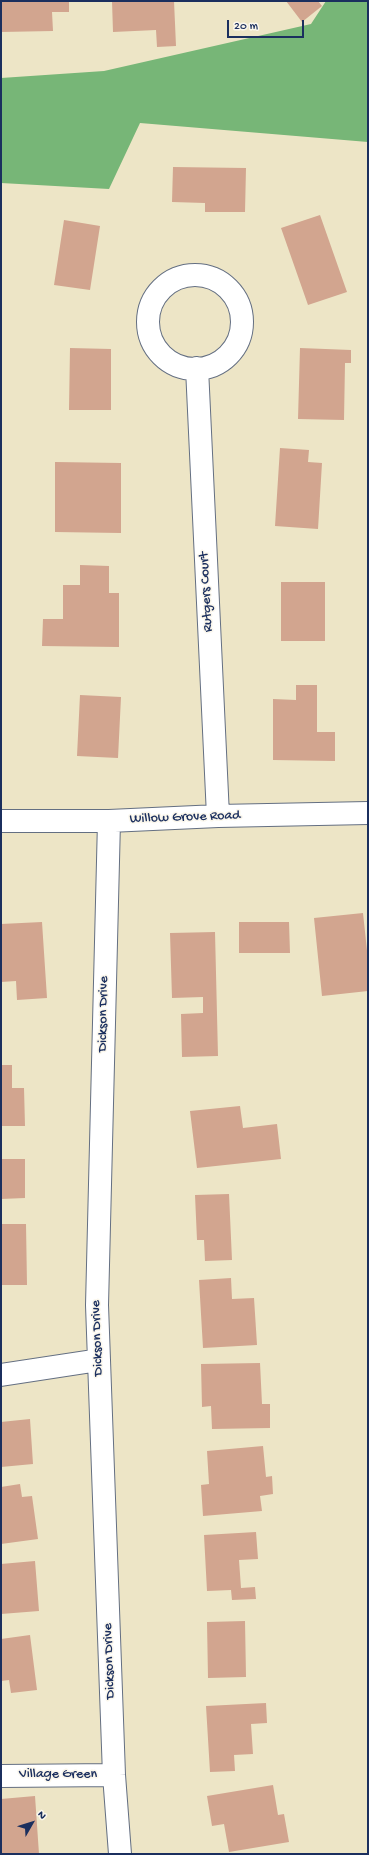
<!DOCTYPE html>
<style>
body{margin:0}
#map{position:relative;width:369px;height:1855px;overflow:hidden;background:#ede5c6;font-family:"Gochi Hand",sans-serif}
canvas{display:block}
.frame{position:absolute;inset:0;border:2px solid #1b2f5e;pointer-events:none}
.north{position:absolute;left:12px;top:1803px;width:40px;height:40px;-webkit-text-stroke:3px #fbf7ec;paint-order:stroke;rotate:51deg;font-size:11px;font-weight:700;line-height:16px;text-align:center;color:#1b2f5e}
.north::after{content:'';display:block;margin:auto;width:14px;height:18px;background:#1b2f5e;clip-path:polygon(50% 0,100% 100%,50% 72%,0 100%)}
.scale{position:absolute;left:227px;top:20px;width:77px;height:18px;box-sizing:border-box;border:2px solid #1b2f5e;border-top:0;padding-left:5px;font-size:12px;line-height:14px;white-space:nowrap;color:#1b2f5e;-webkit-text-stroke:3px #fbf7ec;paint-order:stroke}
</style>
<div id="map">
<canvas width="369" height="1855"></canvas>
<div class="frame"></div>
<div class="north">N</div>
<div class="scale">20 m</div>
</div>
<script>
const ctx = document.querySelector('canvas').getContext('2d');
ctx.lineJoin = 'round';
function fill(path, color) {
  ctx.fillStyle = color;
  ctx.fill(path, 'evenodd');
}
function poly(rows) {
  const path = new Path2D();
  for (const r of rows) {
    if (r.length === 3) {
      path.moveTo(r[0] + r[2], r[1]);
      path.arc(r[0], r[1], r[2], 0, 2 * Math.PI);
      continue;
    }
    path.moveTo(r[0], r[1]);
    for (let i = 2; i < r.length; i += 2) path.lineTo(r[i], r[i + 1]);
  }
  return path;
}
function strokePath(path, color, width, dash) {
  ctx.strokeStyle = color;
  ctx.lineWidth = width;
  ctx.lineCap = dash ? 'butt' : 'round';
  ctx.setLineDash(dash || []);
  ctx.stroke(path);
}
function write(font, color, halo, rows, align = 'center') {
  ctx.font = font + ' "Gochi Hand",sans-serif';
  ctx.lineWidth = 3;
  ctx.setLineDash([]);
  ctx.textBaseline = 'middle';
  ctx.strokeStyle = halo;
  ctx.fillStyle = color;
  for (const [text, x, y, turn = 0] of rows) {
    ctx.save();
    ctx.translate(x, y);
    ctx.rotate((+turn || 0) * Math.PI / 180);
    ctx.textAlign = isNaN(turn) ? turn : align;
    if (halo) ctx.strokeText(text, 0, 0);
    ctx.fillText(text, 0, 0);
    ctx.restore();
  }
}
fill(poly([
 [326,1,368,1,368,142,140,123,109,189,1,183,1,78,104,71,311,24]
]), '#77b677');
fill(poly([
 [1,1,69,1,69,12,52,12,53,31,1,32],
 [112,1,174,1,176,46,157,47,156,30,113,32],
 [286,1,318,1,322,6,302,22],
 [173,167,246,168,245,212,205,212,205,203,172,202],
 [320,215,347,292,308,305,281,228],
 [64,220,100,226,90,290,54,285],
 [70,348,111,349,111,410,69,410],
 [300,348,351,350,351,363,345,363,344,420,298,419],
 [280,448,309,450,308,462,322,463,318,529,275,526],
 [55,462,121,463,121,533,55,532],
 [80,565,109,566,109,593,119,593,119,647,42,646,43,619,63,619,63,585,80,585],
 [281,582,325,582,325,641,281,641],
 [296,685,317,685,317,732,335,732,335,761,273,760,273,699,296,700],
 [80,695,121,697,118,758,77,756],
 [363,913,368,960,368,991,322,996,314,918],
 [42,922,47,998,17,1000,16,981,1,982,1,924],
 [239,922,289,922,290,953,239,953],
 [215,932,218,1056,182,1057,181,1014,203,1013,203,997,172,998,170,933],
 [1,1065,12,1065,12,1088,24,1088,25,1126,1,1126],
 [240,1106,243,1128,277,1124,281,1159,197,1168,190,1111],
 [1,1159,25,1159,25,1198,1,1199],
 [229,1194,232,1260,205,1261,204,1240,197,1240,195,1195],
 [1,1224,26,1224,27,1285,1,1285],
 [231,1278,232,1299,254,1298,257,1345,203,1348,199,1280],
 [260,1363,262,1404,270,1404,270,1428,212,1429,211,1406,202,1407,201,1364],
 [30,1419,33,1464,1,1467,1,1422],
 [263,1446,266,1477,272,1476,273,1494,260,1496,262,1511,203,1516,201,1485,209,1484,207,1451],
 [20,1484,22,1497,32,1496,38,1539,1,1544,1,1487],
 [256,1532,258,1559,239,1560,241,1588,255,1587,256,1599,232,1600,231,1590,207,1591,204,1535],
 [35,1561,39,1611,1,1614,1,1564],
 [245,1621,246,1677,208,1678,207,1622],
 [30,1635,37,1690,11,1693,9,1680,1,1681,1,1639],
 [266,1703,267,1723,251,1724,253,1754,234,1755,235,1771,210,1772,206,1706],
 [273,1785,278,1815,284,1814,289,1842,229,1852,224,1824,212,1826,207,1796],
 [35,1796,39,1854,1,1854,1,1799]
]), '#d2a58f');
const minor = poly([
 [195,322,47],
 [197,368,218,816],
 [1,821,109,821,218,816,368,813],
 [109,821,97,1305,114,1775,120,1854],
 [1,1375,99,1360],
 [1,1776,114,1775]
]);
strokePath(minor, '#646f82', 24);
strokePath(minor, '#fff', 22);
write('14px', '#1b2f5e', '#fbf7ec', [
 ["Rutgers Court",207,592,-93],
 ["Willow Grove Road",185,818,-2],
 ["Dickson Drive",104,1014,-89],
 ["Dickson Drive",98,1338,-92],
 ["Dickson Drive",110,1661,-92],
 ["Village Green",58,1775]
]);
</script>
